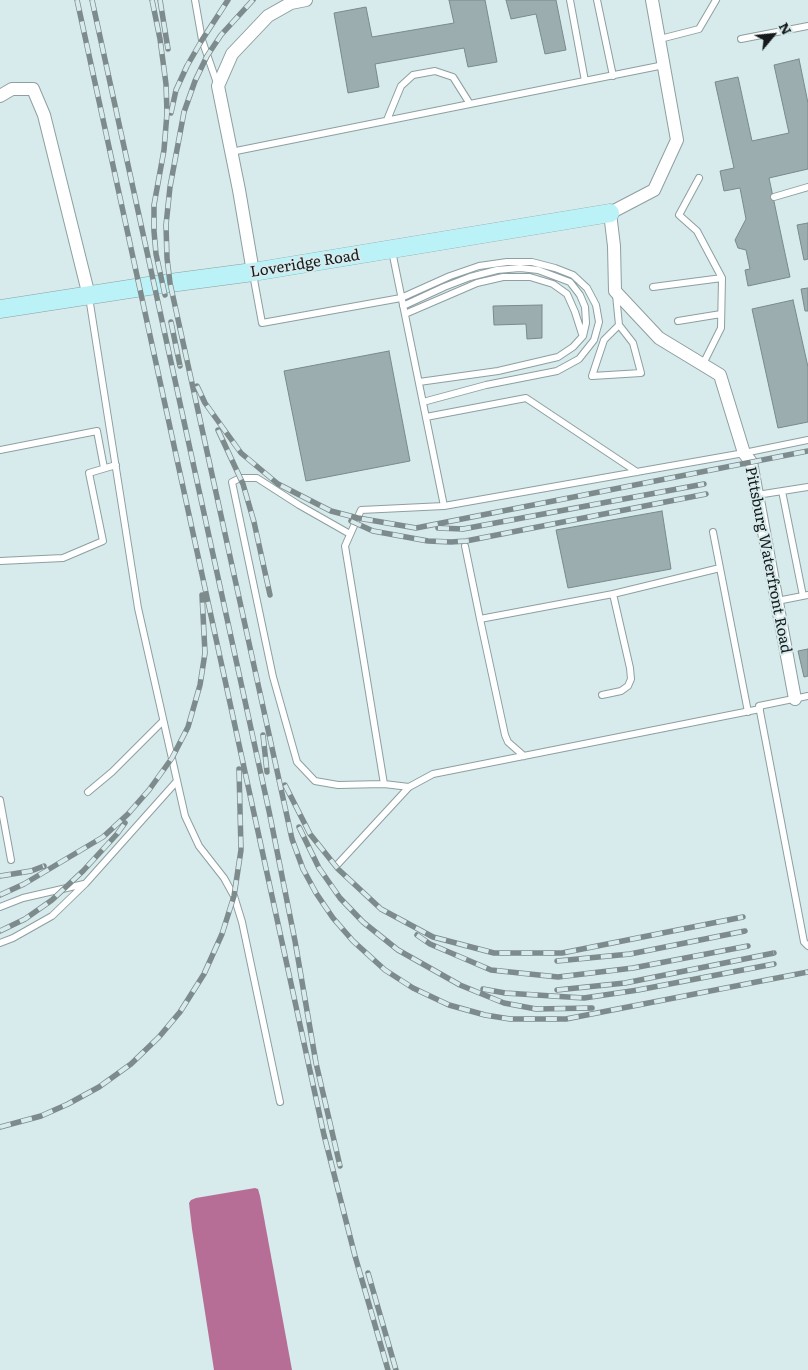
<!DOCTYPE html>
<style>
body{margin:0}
#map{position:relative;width:808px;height:1370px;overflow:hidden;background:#d7eaec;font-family:Literata,serif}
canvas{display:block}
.north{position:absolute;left:748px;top:10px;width:50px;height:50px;-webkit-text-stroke:4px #d7eaec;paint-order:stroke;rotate:62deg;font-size:14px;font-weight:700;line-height:20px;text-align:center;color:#151b1c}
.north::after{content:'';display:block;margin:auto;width:18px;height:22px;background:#151b1c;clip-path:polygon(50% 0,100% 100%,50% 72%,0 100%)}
</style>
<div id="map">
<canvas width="808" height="1370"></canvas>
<div class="north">N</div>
</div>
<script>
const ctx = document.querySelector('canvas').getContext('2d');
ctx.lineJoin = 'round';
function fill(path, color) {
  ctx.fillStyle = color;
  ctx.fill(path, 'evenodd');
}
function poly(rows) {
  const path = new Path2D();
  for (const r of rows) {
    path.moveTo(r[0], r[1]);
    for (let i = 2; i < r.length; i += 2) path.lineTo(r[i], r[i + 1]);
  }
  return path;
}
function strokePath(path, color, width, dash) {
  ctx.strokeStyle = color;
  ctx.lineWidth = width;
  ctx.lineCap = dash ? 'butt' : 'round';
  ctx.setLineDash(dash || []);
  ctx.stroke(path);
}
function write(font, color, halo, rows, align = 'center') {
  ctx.font = font + ' Literata,serif';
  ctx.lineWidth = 4;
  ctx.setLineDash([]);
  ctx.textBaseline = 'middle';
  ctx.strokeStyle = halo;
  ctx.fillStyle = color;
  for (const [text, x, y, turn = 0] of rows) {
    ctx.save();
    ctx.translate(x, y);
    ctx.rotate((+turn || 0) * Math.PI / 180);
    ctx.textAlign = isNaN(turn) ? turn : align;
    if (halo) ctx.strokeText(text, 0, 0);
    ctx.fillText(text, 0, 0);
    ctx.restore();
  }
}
fill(poly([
 [255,1188,258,1189,260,1196,292,1370,214,1370,192,1229,189,1203,191,1200,196,1198]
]), '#b76e96');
const building = poly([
 [449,0,485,0,497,62,468,67,464,48,375,64,379,87,348,93,334,13,366,7,372,37,454,23,449,0],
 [506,0,556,0,566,50,545,54,536,14,511,19,506,0],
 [799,59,808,103,808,169,769,178,790,277,748,286,745,270,750,269,746,250,738,248,735,240,746,219,740,188,724,191,720,171,734,168,715,82,738,77,752,141,789,133,774,65,799,59],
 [808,223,808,259,804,260,797,225,808,223],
 [808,288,808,311,805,311,801,289,808,288],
 [793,300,808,367,808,422,778,428,752,309,793,300],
 [542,305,542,338,527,339,526,324,494,325,493,306,542,305],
 [389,351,410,461,306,481,284,371,389,351],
 [662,511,671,569,568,588,556,530,662,511],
 [808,649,808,676,804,677,798,651,808,649]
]);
fill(building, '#9badaf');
strokePath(building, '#798a8c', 1);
const lane = poly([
 [195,0,202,40,217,83],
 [570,0,585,81],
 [597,0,613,76],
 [660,39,699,29,716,0],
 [741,39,808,26],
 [387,120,401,86,413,75,435,71,453,77,470,104],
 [231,152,664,65],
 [699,178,679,215,697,231,722,278,721,328,703,364],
 [774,197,808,187],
 [392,251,444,506],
 [253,274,262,323,401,298,450,276,479,266,507,262,532,262,555,268,573,275,587,288,596,305,599,322,594,340,579,359,557,371,486,385,423,402],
 [653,287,722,278],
 [616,295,619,325,633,343,641,373,592,376,604,340,619,325],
 [89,297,138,608,185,816,199,846,224,878,234,896,242,922,280,1102],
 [403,306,444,287,470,277,497,270,520,268,538,270,570,282,580,295,585,307,586,323,583,336,573,347,558,357,498,371,419,382],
 [405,314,477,283,503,277,530,277,553,284,567,294,575,312,582,334],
 [678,321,721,314],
 [426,417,526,398,637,472],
 [0,450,97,431,104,468],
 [782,491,803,596],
 [757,495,808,487],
 [713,532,748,712],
 [350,534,299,505,257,478,240,478,232,482,273,677,297,762,315,781,338,785,384,784],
 [465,546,480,619,613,594],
 [0,561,63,558,103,541,89,473,116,465],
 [777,601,808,595],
 [480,619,505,735,508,742,524,756],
 [602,695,621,691,628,686,631,679,630,668,613,594,720,568],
 [808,696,759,706,804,942,808,946],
 [409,787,384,784,345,546,361,510,444,506,744,453,808,440],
 [88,792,112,772,163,721],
 [0,800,11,860],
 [337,865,409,787,433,774,760,709],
 [0,907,23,898,84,884],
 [0,943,13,938,52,916,85,884,177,781]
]);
const street = poly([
 [652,0,677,140,654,190,610,213,614,246,615,291,659,338,720,375,744,453,751,462,795,699],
 [0,96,12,89,33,89,44,115,89,296],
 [253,272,239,190,218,86,232,54,268,16,291,3,306,0]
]);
const secondary = poly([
 [0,309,155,285,253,272,610,213]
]);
strokePath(lane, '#8d9fa1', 8);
strokePath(street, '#8d9fa1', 14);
strokePath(secondary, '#8d9fa1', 19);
strokePath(lane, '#fff', 6);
strokePath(street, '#fff', 12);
strokePath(secondary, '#baf2f7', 18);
const rail = poly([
 [77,0,324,1135,355,1256,388,1370],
 [92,0,269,811,295,941,316,1063,340,1166],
 [152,0,160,39,166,84,167,113,164,150,154,205,154,231,156,254,165,295],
 [160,0,168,49],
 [253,0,221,35,207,56,195,81,184,112,170,187,166,225,167,258,170,283,292,839,303,869,316,893,333,918,353,941,385,970,413,988,449,1005,485,1015,510,1019,566,1019,808,972],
 [171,113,176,90,187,66,202,40,228,0],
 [171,322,180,366],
 [197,386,205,403,241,453,278,484,331,511,358,518,416,528,808,451],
 [218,430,243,484,254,522,270,595],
 [351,521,373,531,428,541,451,542,466,541,706,494],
 [438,528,463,529,704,484],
 [263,735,267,772],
 [285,785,310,834,338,869,381,909,433,937,494,953,562,953,743,917],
 [299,827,319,868,340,898,363,922,398,950,460,985,504,1003,536,1009,592,1008],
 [0,876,31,871,44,866],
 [0,895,24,884,103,837,128,814,149,790,172,758,188,727,200,685,205,653,202,595],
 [0,931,25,919,52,900,83,871,117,834,125,823],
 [417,935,430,944,491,970,558,977,633,968,748,946],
 [557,961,630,954,745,931],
 [483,989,505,993,584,998,638,990,774,964],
 [557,990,625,983,774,953],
 [0,1127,41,1116,68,1104,99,1087,131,1064,159,1037,180,1012,204,974,222,934,234,896,241,850,239,769],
 [368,1273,396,1370]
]);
strokePath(rail, '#7e8b8d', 5.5);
strokePath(rail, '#d7eaec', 4, [11]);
write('15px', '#151b1c', '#d7eaec', [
 ["Loveridge Road",305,264,-9],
 ["Pittsburg Waterfront Road",768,560,79]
]);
</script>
